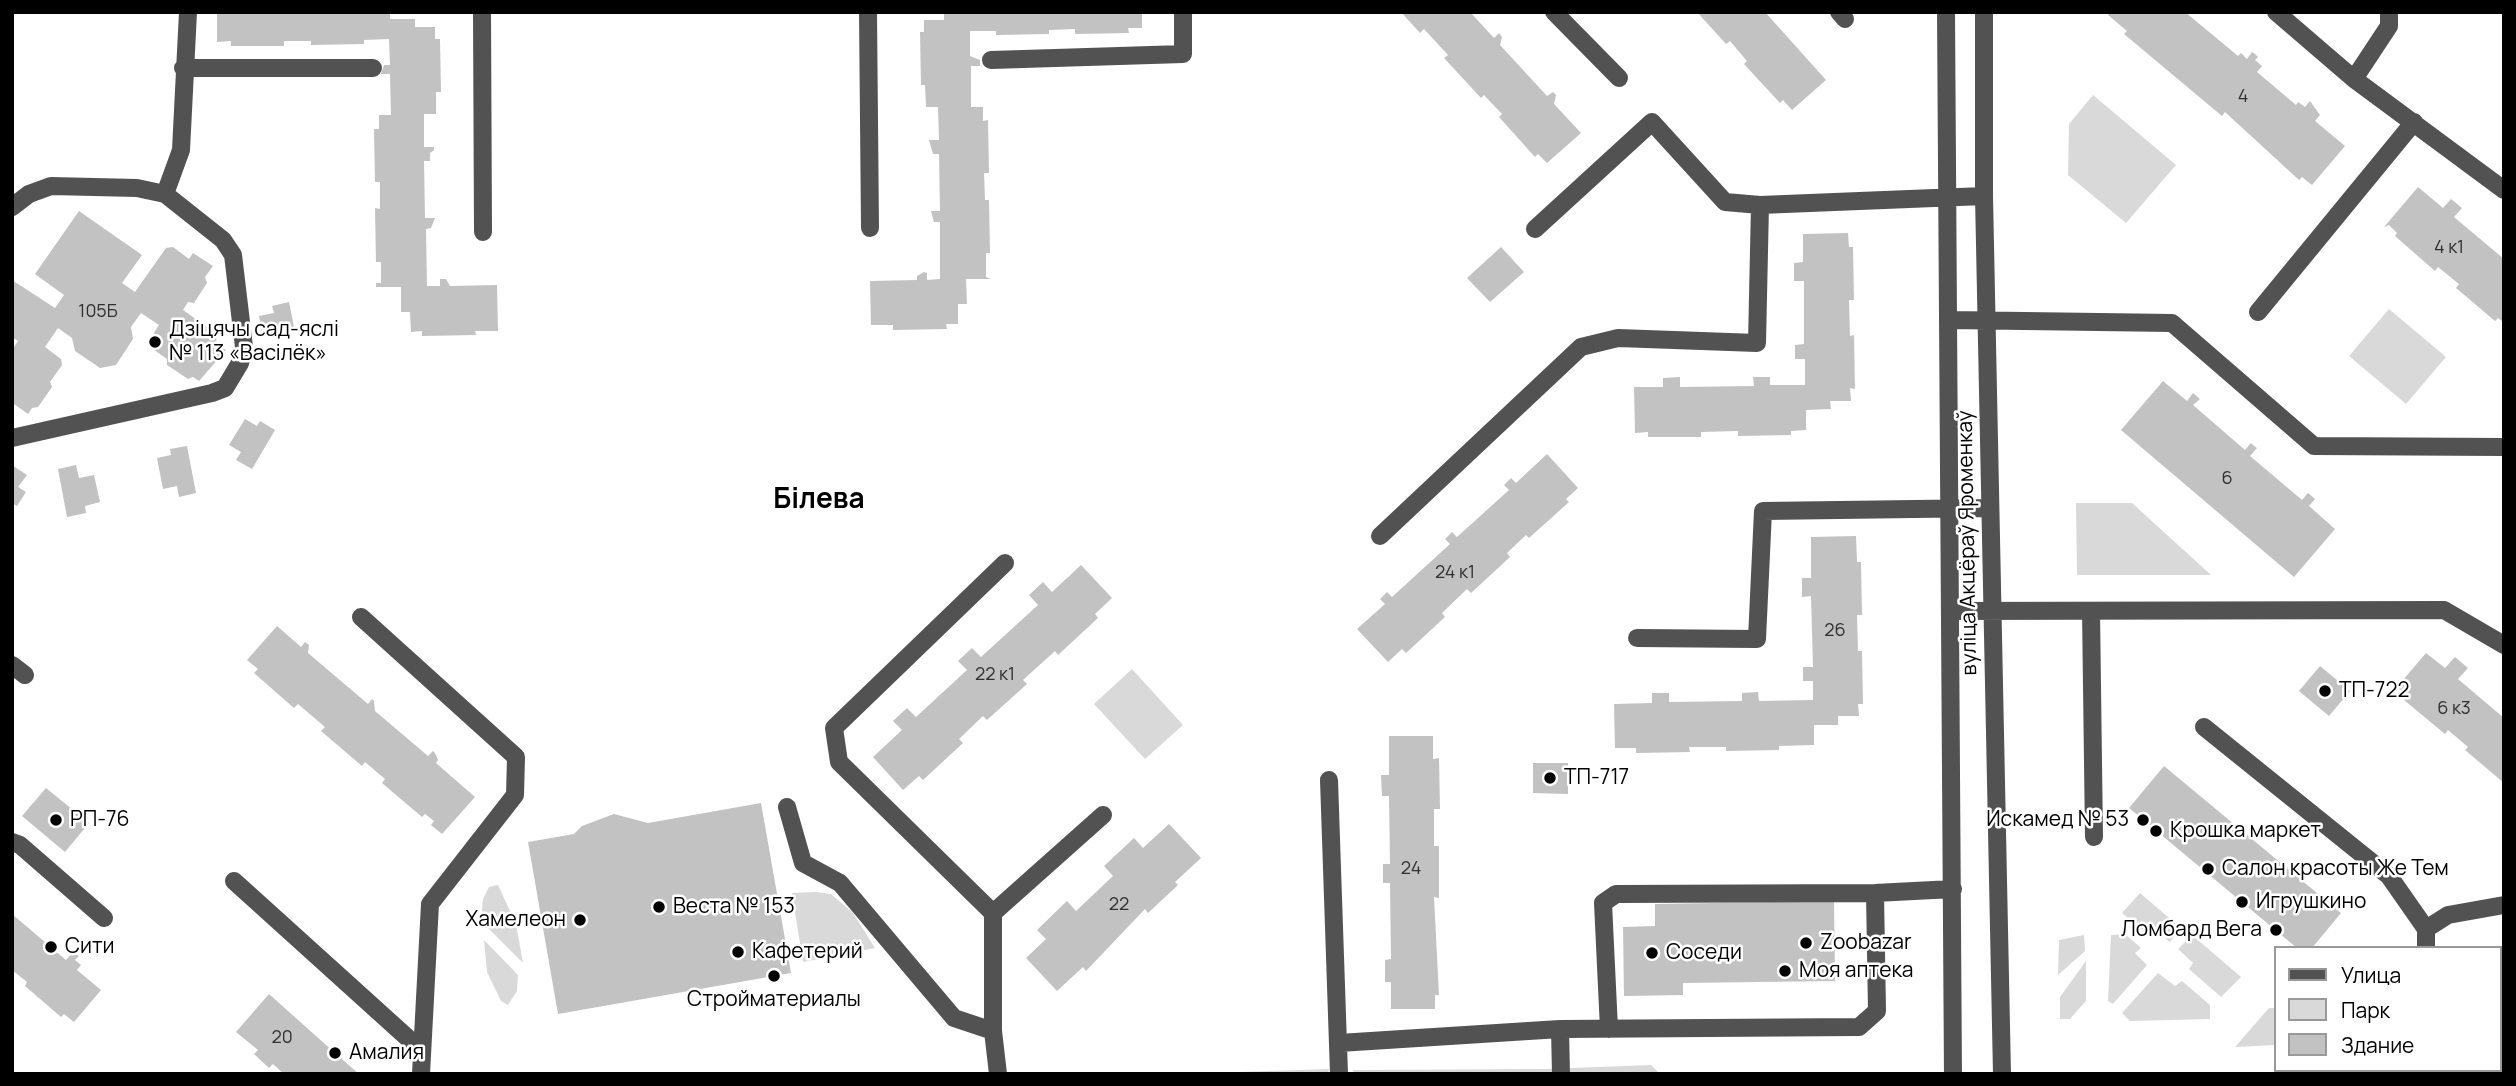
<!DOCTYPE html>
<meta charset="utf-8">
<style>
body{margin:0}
#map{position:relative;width:2516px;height:1086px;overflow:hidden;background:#fff;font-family:Manrope,sans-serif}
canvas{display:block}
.frame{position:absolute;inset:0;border:14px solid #000;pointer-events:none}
.legend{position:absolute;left:2274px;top:946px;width:228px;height:126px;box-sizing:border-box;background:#fff;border:2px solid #999;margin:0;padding:9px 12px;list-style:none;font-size:21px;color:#000}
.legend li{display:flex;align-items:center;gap:14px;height:35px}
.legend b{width:35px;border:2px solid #999}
</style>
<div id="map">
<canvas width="2516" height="1086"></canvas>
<div class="frame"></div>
<ul class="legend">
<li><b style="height:9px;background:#525252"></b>Улица</li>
<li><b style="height:19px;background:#d9d9d9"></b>Парк</li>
<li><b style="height:19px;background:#c2c2c2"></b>Здание</li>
</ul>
</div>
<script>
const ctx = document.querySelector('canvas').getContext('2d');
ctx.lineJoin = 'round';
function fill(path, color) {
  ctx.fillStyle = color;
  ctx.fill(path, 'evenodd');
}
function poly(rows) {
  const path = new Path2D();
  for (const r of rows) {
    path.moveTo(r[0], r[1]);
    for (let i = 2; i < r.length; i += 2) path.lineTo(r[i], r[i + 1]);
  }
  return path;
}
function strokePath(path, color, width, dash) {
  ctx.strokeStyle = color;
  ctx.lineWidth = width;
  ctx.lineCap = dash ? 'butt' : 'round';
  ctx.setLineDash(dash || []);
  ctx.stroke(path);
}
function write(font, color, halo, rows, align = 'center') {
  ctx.font = font + ' Manrope,sans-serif';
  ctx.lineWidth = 5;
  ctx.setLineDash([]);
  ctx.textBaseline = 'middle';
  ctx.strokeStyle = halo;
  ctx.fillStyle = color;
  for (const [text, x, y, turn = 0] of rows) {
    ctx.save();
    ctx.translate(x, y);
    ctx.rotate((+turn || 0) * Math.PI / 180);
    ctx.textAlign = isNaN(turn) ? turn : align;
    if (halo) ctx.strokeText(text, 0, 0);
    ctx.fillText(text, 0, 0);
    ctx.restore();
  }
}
fill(poly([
 [2093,95,2176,165,2126,223,2068,175,2069,124],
 [2389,309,2446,357,2406,404,2349,356],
 [2076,503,2132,503,2211,575,2077,575],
 [1132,669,1183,725,1145,759,1094,704],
 [498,885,516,924,523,963,481,921,483,899,489,887],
 [816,892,831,894,853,913,875,948,803,962,792,893],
 [2140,893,2181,928,2170,942,2156,931,2150,936,2122,913],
 [2125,934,2141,948,2135,953,2147,965,2113,1004,2108,1001,2111,935],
 [2084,935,2085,951,2058,975,2059,940],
 [2192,935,2241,977,2221,997,2189,969,2193,963,2178,949],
 [484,940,518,975,517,991,508,1005,501,1001,487,972],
 [2086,961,2086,1001,2070,1019,2060,1019,2060,997],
 [2158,973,2175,986,2182,981,2210,1005,2210,1019,2130,1021,2122,1013],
 [2269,1008,2276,1008,2276,1045,2235,1047],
 [1651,1065,1660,1074,1354,1074,1353,1070,1545,1069],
 [1329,1069,1328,1074,1179,1074]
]), '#d9d9d9');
fill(poly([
 [217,12,390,12,390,19,415,19,415,27,435,27,435,39,440,39,441,92,436,92,436,114,424,114,424,147,434,147,434,150,430,153,430,161,424,161,425,218,435,218,431,228,426,229,427,286,440,286,440,279,446,279,450,286,497,285,498,331,475,331,476,335,422,336,422,331,411,332,410,312,401,312,401,287,376,287,376,283,381,283,381,262,376,262,375,208,380,209,380,182,375,182,374,129,379,129,379,115,391,115,390,74,381,74,384,65,390,65,389,39,364,40,364,44,311,45,311,41,284,41,284,46,231,46,231,41,217,42],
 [944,12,1142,12,1142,28,1128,28,1129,33,1075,34,1075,29,1049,30,1049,34,996,35,996,31,970,31,970,56,980,60,980,66,971,66,971,107,983,107,983,121,988,120,989,173,984,173,985,200,989,200,990,253,986,253,986,277,991,279,966,279,967,304,958,304,958,324,946,324,947,329,893,330,893,325,871,325,870,281,917,280,917,276,924,272,927,273,927,280,940,279,940,222,934,222,931,211,940,211,939,154,933,154,929,140,939,140,938,107,926,107,925,85,921,85,920,32,924,32,924,20,944,20],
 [1401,12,1470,12,1494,38,1499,33,1502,37,1500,45,1547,96,1553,92,1556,95,1554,104,1581,133,1547,163,1538,154,1535,157,1499,117,1502,114,1484,95,1481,98,1444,58,1448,55,1424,29,1420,33],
 [1697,12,1765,12,1826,80,1792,110,1783,100,1780,103,1744,64,1747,61,1730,41,1726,44],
 [2110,12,2185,12,2238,56,2241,53,2247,59,2252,52,2255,54,2258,57,2255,60,2262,66,2257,72,2296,105,2298,102,2305,107,2310,101,2320,115,2315,121,2345,146,2312,185,2302,177,2299,180,2225,112,2222,116,2124,34,2127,31,2108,15],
 [2418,187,2443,208,2451,199,2462,208,2454,217,2504,259,2504,323,2498,318,2495,321,2456,288,2459,284,2438,267,2435,271,2395,236,2397,233,2389,225,2384,227],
 [79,211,142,255,122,283,135,292,166,248,173,247,189,259,193,253,213,266,205,277,207,283,194,303,188,302,183,310,217,334,216,344,226,350,199,381,193,377,188,379,167,365,167,359,150,347,149,341,159,325,141,313,131,327,133,339,116,365,100,368,75,351,72,338,58,328,45,347,61,359,62,365,50,382,52,387,38,407,32,408,28,414,14,404,12,406,12,350,18,341,12,337,12,280,55,308,64,295,35,274],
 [1848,233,1849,247,1853,247,1854,300,1849,300,1850,336,1854,335,1855,389,1850,388,1851,401,1830,401,1831,409,1806,410,1806,430,1791,431,1791,435,1738,436,1738,431,1701,432,1701,437,1648,437,1648,432,1635,433,1634,387,1663,387,1663,378,1680,377,1680,387,1754,386,1753,377,1770,377,1770,385,1805,385,1805,359,1795,359,1795,345,1804,344,1804,281,1794,281,1794,263,1803,262,1803,234],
 [1501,247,1524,272,1490,302,1467,278],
 [289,302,294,327,262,333,259,316,274,313,272,306],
 [2163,381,2187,401,2193,393,2200,399,2193,405,2245,450,2251,443,2254,446,2257,448,2250,456,2302,500,2308,493,2315,499,2309,506,2335,529,2294,577,2121,430],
 [245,419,257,426,260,421,275,430,252,469,236,460,241,452,229,445],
 [187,446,196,493,179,497,177,486,163,489,157,458,171,455,170,449],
 [1547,454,1578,488,1566,499,1569,502,1529,538,1526,535,1507,553,1510,557,1471,593,1467,589,1442,613,1445,617,1406,653,1402,649,1388,662,1357,629,1385,604,1380,599,1387,592,1392,597,1450,544,1445,539,1452,532,1457,537,1509,490,1504,485,1511,478,1516,483],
 [12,465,27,475,18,487,26,492,17,506,12,503],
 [76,465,79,478,94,475,100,502,85,506,86,513,67,517,58,469],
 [1856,536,1857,562,1861,562,1862,615,1857,615,1858,651,1862,651,1863,704,1858,704,1859,716,1838,716,1838,725,1814,725,1814,745,1779,746,1779,750,1726,751,1726,747,1689,747,1690,752,1636,753,1636,748,1615,748,1614,704,1652,703,1652,693,1669,693,1669,702,1742,701,1742,693,1758,692,1759,701,1813,700,1813,681,1803,681,1803,667,1813,667,1811,596,1802,597,1802,578,1811,578,1811,537],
 [1081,565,1112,598,1095,614,1098,618,1058,655,1055,651,1023,680,1027,684,987,720,983,716,959,739,963,743,923,780,919,776,903,790,873,757,902,730,893,721,907,708,916,717,967,670,958,661,972,648,981,657,1038,605,1029,595,1043,582,1052,592],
 [277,626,301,647,305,642,309,645,308,653,368,704,372,699,374,701,375,711,428,756,433,751,435,753,438,760,436,763,475,797,442,834,431,825,434,821,425,814,422,817,382,783,385,779,365,762,362,766,321,731,325,727,298,704,294,708,254,673,258,669,247,660],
 [2426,653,2445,668,2455,657,2468,668,2458,679,2504,718,2504,783,2465,750,2468,747,2448,730,2445,734,2404,700,2408,696,2397,687],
 [2320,666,2350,691,2329,716,2299,691],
 [1389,736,1433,736,1433,759,1439,758,1440,809,1434,809,1434,846,1439,846,1439,898,1434,897,1439,995,1435,995,1435,1009,1391,1009,1391,982,1385,982,1385,960,1391,959,1390,883,1383,883,1383,864,1390,864,1389,796,1382,796,1381,775,1389,775],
 [1533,763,1568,763,1568,794,1533,793],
 [2164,766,2341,913,2312,948,2297,948,2129,808],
 [46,788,89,823,65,852,22,816],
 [761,803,791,973,558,1014,528,842,574,834,582,826,614,814,648,823],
 [1169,824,1201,858,1175,882,1178,885,1148,913,1145,909,1086,971,1083,967,1057,991,1026,958,1046,939,1037,930,1067,901,1076,911,1113,876,1104,866,1134,838,1143,848],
 [1834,901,1835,981,1683,983,1683,995,1624,996,1623,927,1655,926,1655,904],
 [12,914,66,960,73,952,79,956,75,960,81,965,77,970,101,990,74,1022,64,1014,61,1017,25,986,27,982,12,970],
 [269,994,335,1053,359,1074,284,1074,273,1064,269,1068,254,1054,258,1050,236,1032]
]), '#c2c2c2');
strokePath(poly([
 [482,12,483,232],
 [868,12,870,228],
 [1554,12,1619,78],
 [1839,12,1845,19],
 [1946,12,1953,1074],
 [1984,12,1984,196,2002,1074],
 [2276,12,2354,79,2504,190],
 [991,60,1183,54,1183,12],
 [183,68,373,68],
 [2354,79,2389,26,2389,12],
 [165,194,181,150,188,12],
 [12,207,29,194,51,186,137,188,165,194,223,240,233,255,244,347,240,363,225,388,212,393,12,438],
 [1535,229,1652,122,1725,202,1760,205,1984,196],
 [2258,312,2414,122],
 [1950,320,2172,323,2314,446,2504,447],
 [1380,536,1581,347,1618,338,1757,343,1760,205],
 [1951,611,2444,610,2504,645],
 [2091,611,2094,837],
 [361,617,516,757,515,795,430,904,421,1074],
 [1637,638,1757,639,1763,511,1990,508],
 [12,665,25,675],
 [2204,727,2389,876,2426,929],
 [1329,780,1339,1074],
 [787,807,803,863,840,883,954,1018,993,1031],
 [12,842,20,845,104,918],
 [234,881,421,1050],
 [993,913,1103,815],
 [2426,948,2426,929,2448,915,2504,905],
 [1560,1029,1561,1074],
 [1609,1029,1603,903,1616,894,1875,893,1953,889],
 [1339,1043,1560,1029,1859,1027,1877,1011,1875,893],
 [2426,1070,2426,1074],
 [998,1074,993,1031,993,913,839,762,834,728,1005,563]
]), '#525252', 18);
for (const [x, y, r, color] of [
 [155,342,7,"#000"],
 [2325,691,7,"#000"],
 [1550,778,7,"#000"],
 [56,820,7,"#000"],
 [2143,820,7,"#000"],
 [2156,831,7,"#000"],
 [2208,869,7,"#000"],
 [2242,902,7,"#000"],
 [659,907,7,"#000"],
 [580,920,7,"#000"],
 [2276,930,7,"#000"],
 [1806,943,7,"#000"],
 [51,947,7,"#000"],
 [738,952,7,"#000"],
 [1652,953,7,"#000"],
 [1785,971,7,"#000"],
 [774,976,7,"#000"],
 [335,1053,7,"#000"]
]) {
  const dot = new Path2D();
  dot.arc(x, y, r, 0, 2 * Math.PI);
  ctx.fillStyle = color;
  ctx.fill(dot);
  strokePath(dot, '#fff', 2.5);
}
write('18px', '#303030', null, [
 ["4",2243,97],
 ["4 к1",2449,248],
 ["105Б",98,312],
 ["6",2227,479],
 ["24 к1",1455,573],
 ["26",1835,631],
 ["22 к1",995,675],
 ["6 к3",2454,709],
 ["24",1411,869],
 ["22",1119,905],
 ["20",282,1038]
]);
write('21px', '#000', '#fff', [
 ["Дзіцячы сад-яслі",169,330],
 ["№ 113 «Васілёк»",169,354],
 ["ТП-722",2339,691],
 ["ТП-717",1564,778],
 ["РП-76",70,820],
 ["Искамед № 53",2129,820,"right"],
 ["Крошка маркет",2170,831],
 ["Салон красоты Же Тем",2222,869],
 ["Игрушкино",2256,902],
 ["Веста № 153",673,907],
 ["Хамелеон",566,920,"right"],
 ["Ломбард Вега",2262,930,"right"],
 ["Zoobazar",1820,943],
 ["Сити",65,947],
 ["Кафетерий",752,952],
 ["Соседи",1666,953],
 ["Моя аптека",1799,971],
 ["Стройматериалы",774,1000,"center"],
 ["Амалия",349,1053]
], 'left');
write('21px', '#000', '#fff', [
 ["вуліца Акцёраў Яроменкаў",1968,543,-91]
]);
write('bold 28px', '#000', '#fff', [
 ["Білева",819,500]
]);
</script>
